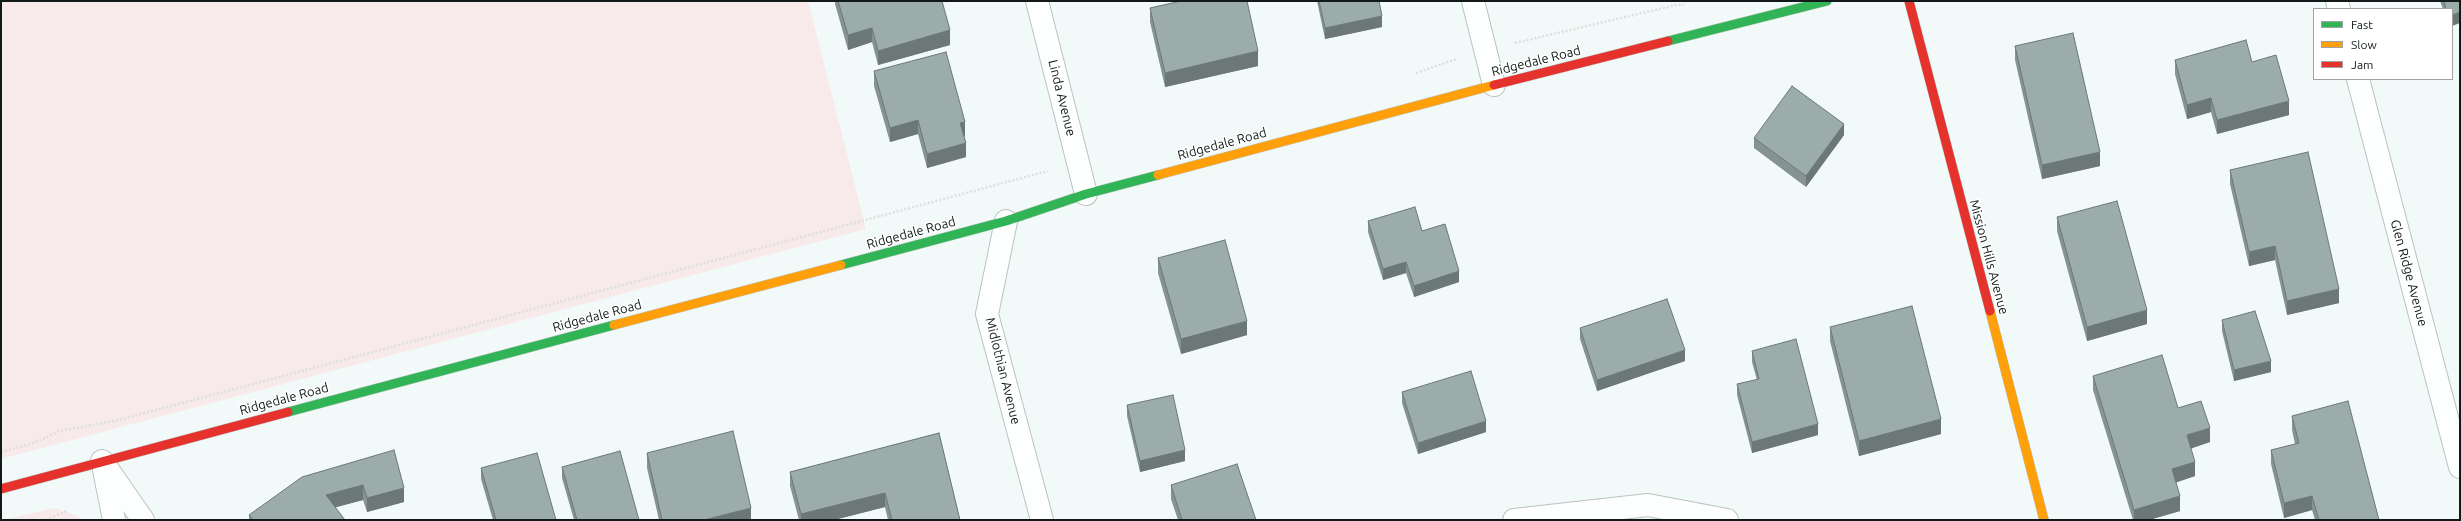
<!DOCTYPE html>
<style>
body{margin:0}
#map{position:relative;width:2461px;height:521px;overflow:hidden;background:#f2faf9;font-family:Ubuntu,sans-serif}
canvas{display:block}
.frame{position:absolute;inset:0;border:2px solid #111a18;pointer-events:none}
.legend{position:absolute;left:2313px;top:8px;width:140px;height:72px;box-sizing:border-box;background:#fff;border:1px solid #a0a3a3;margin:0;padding:5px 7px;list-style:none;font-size:12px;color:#111a18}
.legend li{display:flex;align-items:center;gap:8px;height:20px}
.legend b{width:20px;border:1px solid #a0a3a3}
</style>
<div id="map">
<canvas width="2461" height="521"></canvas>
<div class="frame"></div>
<ul class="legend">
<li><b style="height:5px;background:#30b455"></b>Fast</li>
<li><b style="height:5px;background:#ff9f0a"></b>Slow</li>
<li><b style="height:5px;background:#e5322d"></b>Jam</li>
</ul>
</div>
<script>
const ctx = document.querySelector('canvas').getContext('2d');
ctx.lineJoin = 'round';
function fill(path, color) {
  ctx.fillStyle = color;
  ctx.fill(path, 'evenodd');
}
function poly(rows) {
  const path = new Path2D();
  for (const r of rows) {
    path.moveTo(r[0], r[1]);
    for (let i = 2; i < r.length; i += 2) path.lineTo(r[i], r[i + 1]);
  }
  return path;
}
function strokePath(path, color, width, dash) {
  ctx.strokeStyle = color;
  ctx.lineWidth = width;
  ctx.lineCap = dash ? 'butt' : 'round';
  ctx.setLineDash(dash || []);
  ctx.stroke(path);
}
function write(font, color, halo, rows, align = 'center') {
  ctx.font = font + ' Ubuntu,sans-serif';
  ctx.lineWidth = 3;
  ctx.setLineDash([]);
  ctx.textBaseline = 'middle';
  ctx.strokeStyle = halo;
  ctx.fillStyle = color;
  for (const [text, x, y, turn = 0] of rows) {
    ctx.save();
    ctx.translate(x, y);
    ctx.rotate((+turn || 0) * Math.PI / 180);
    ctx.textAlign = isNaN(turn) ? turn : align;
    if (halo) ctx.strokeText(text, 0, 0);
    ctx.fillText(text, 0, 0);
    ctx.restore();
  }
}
fill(poly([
 [1,1,808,1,866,229,1,459],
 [55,508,80,517,83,520,2,520]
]), '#f8e9eb');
const street = poly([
 [1037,1,1086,194],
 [1473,1,1494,85],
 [2337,1,2339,9],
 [2358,79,2460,467],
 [1006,221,987,314,1042,520],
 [102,461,143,520],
 [104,470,114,520],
 [1514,520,1648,505,1727,520]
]);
const fast = poly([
 [1668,41,1827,1],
 [841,265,1006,221,1086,194,1158,175],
 [288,412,614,325]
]);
const slow = poly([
 [1158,175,1494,85],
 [1990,311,2044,520],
 [614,325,841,265]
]);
const jam = poly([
 [1909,1,1990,311],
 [1494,85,1668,41],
 [1,489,288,412]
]);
strokePath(street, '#bbc3c1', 24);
strokePath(fast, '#bbc3c1', 10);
strokePath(slow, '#bbc3c1', 10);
strokePath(jam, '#bbc3c1', 10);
strokePath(poly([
 [1515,43,1676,5,1684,5],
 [1416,73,1457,59],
 [1,452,34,443,59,431,119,420,1048,171],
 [46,520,66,511]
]), '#dddfdf', 2.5, [2, 2]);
strokePath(street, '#fdfefe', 22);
strokePath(fast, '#30b455', 9);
strokePath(slow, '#ff9f0a', 9);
strokePath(jam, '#e5322d', 9);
fill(poly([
 [835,1,942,1,950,45,878,65,872,42,848,50,835,4],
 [1317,1,1379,1,1382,27,1325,39],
 [2440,1,2460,1,2452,9,2443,9],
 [1150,8,1258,66,1165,87,1150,22],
 [2015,46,2100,166,2042,179,2015,60],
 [2175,60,2252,62,2289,115,2217,134,2211,112,2187,119,2175,74],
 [874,71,965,136,964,137,966,157,927,168,918,134,890,142,874,86],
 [1844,135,1806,187,1754,148,1754,138],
 [2230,170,2339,303,2287,315,2275,260,2249,266,2230,184],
 [2057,217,2147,324,2087,341,2057,231],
 [1368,221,1422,231,1459,282,1414,297,1406,273,1383,280,1368,232],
 [1158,258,1247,335,1181,354,1158,273],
 [2222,320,2271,372,2234,381,2222,331],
 [1830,327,1941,434,1859,456,1830,341],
 [1580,328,1685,361,1597,391,1580,339],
 [1752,351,1818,435,1752,453,1737,395,1737,384,1757,380,1752,362],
 [2093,376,2210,442,2191,448,2195,476,2176,482,2180,511,2149,520,2133,520,2093,390],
 [1402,392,1486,432,1418,454,1402,403],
 [1127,405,1185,461,1140,472,1127,416],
 [2292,416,2379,520,2315,520,2312,510,2284,518,2271,464,2271,450,2295,444,2292,430],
 [939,433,960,520,888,520,885,507,834,520,799,520,790,486,790,472],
 [394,450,404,502,367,512,363,500,335,507,345,520,249,520,249,515],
 [647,453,751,520,659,520,647,468],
 [562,467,639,520,574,520,562,478],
 [481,468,556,520,493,520,481,479],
 [1171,485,1256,520,1178,520,1171,499]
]), '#859491');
fill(poly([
 [2460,12,2460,23,2452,26,2452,15],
 [1382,16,1382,27,1325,39,1325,28],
 [872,28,872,42,848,50,848,35],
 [950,30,950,45,878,65,878,51],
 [1258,51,1258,66,1165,87,1165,73],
 [2211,98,2211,112,2187,119,2187,105],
 [2289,101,2289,115,2217,134,2217,120],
 [918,120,918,134,890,142,890,128],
 [965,122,965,136,960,138,960,123],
 [1844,124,1844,135,1806,187,1806,176],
 [966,143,966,157,927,168,927,154],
 [2100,152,2100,166,2042,179,2042,165],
 [2275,246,2275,260,2249,266,2249,252],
 [1406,262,1406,273,1383,280,1383,269],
 [1459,271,1459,282,1414,297,1414,286],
 [2339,289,2339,303,2287,315,2287,301],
 [2147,310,2147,324,2087,341,2087,327],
 [1247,321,1247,335,1181,354,1181,339],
 [1685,350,1685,361,1597,391,1597,380],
 [2271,361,2271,372,2234,381,2234,370],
 [1941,419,1941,434,1859,456,1859,441],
 [1486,421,1486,432,1418,454,1418,443],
 [1818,424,1818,435,1752,453,1752,442],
 [2210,428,2210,442,2187,450,2187,435],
 [1185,450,1185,461,1140,472,1140,461],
 [2195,462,2195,476,2172,484,2172,469],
 [363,485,363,500,326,510,326,495],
 [404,488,404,502,367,512,367,498],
 [885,493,885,507,834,520,801,520,801,514],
 [2180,496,2180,511,2149,520,2134,520,2134,510],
 [2312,496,2312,510,2284,518,2284,503],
 [751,508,751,520,704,520]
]), '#6c7876');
const building = poly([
 [838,1,942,1,950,30,878,51,872,28,848,35,838,1],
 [1181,1,1247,1,1258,51,1165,73,1150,8,1181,1],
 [1319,1,1379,1,1382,16,1325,28,1319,1],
 [2444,1,2460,1,2460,12,2452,15,2452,9,2446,9,2444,1],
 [2073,33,2100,152,2042,165,2015,46,2073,33],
 [2246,40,2252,62,2276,55,2289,101,2217,120,2211,98,2187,105,2175,60,2246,40],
 [946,52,965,122,960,123,966,143,927,154,918,120,890,128,874,71,946,52],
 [1792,86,1844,124,1806,176,1754,138,1792,86],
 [2308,152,2339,289,2287,301,2275,246,2249,252,2230,170,2308,152],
 [2117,201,2147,310,2087,327,2057,217,2117,201],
 [1415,207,1422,231,1445,224,1459,271,1414,286,1406,262,1383,269,1368,221,1415,207],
 [1225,240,1247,321,1181,339,1158,258,1225,240],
 [1667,299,1685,350,1597,380,1580,328,1667,299],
 [1912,306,1941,419,1859,441,1830,327,1912,306],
 [2255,311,2271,361,2234,370,2222,320,2255,311],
 [1796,339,1818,424,1752,442,1737,384,1759,379,1752,351,1796,339],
 [2162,355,2178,408,2201,401,2210,428,2187,435,2195,462,2172,469,2180,496,2134,510,2093,376,2162,355],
 [1471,371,1486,421,1418,443,1402,392,1471,371],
 [1173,395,1185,450,1140,461,1127,405,1173,395],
 [2348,401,2379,520,2319,520,2312,496,2284,503,2271,450,2299,443,2292,416,2348,401],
 [733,431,751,508,704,520,662,520,647,453,733,431],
 [939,433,960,520,892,520,885,493,801,514,790,472,939,433],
 [394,450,404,488,367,498,363,485,326,495,345,520,253,520,249,515,302,477,394,450],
 [620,451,639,520,577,520,562,467,620,451],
 [537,453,556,520,496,520,481,468,537,453],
 [1237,464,1256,520,1182,520,1171,485,1237,464]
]);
fill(building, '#9baca9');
strokePath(building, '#6c7876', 1);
write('13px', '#111a18', '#fff', [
 ["Ridgedale Road",1536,61,-14],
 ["Linda Avenue",1062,98,76],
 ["Ridgedale Road",1222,144,-15],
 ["Ridgedale Road",911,233,-15],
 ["Mission Hills Avenue",1989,257,75],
 ["Glen Ridge Avenue",2409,273,75],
 ["Ridgedale Road",597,316,-15],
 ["Midlothian Avenue",1003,371,76],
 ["Ridgedale Road",284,399,-15]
]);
</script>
